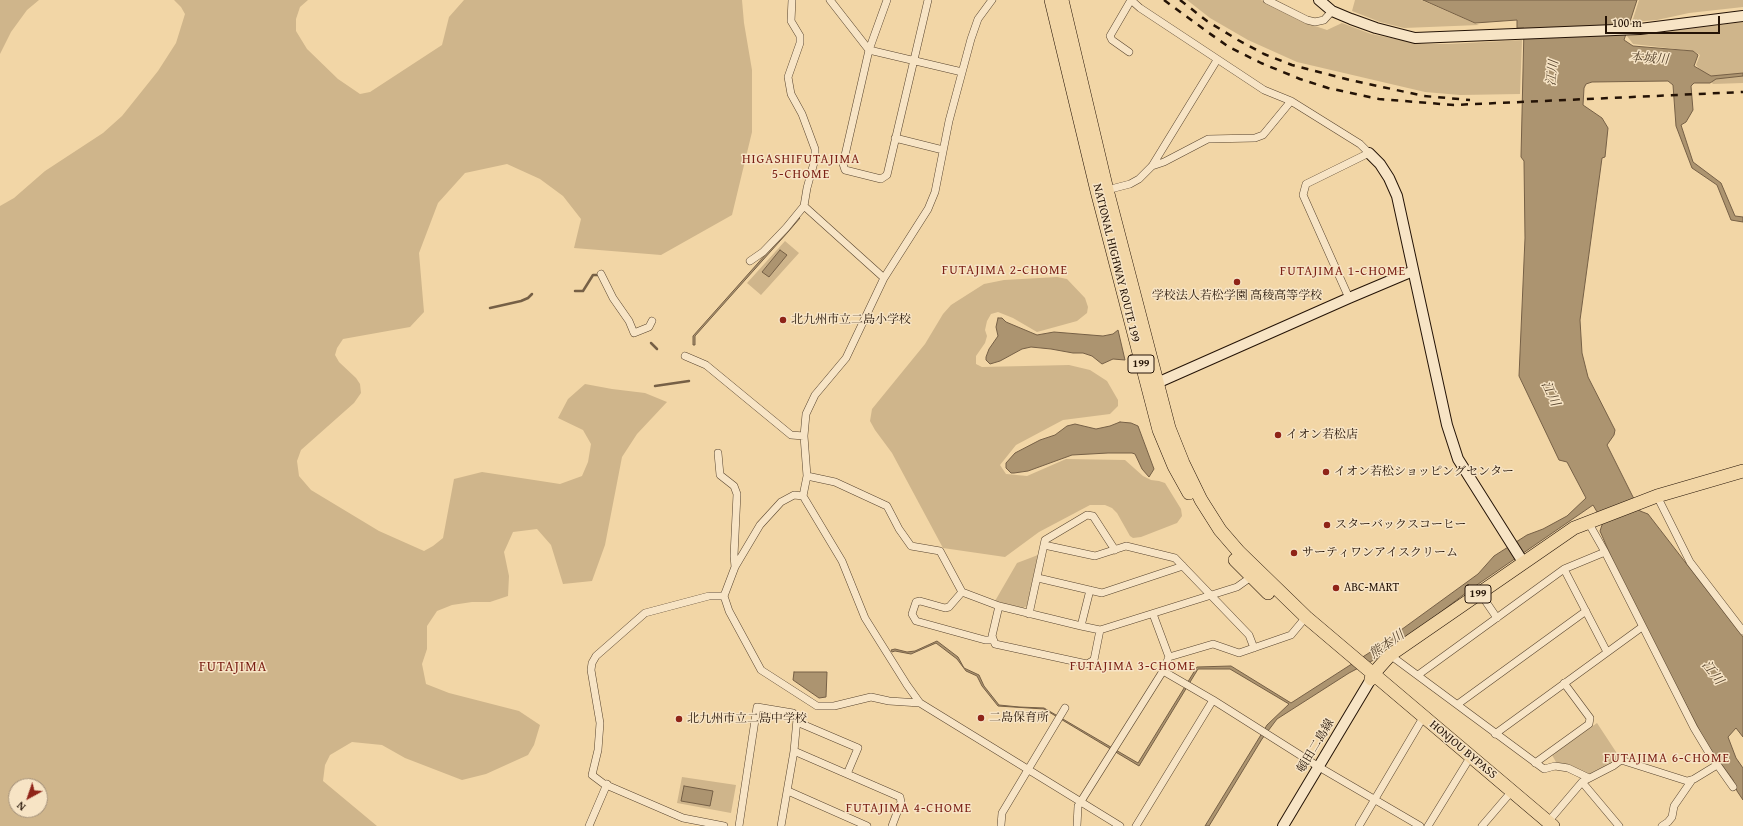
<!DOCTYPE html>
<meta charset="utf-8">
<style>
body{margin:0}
#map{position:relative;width:1743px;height:826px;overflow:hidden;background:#f2d6a6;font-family:"Gentium Book Plus",serif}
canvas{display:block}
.north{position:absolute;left:8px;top:778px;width:40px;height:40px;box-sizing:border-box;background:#f7e4c5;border:1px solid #a39079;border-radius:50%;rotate:220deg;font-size:11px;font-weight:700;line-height:16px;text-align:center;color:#241306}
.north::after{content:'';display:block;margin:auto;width:14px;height:18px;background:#8f2418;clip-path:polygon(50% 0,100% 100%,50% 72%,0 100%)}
.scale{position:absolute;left:1605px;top:16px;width:115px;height:18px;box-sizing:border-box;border:2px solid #241306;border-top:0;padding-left:5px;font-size:12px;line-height:14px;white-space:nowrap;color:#241306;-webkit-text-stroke:3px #f7e4c5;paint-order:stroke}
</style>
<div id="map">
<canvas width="1743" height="826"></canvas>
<div class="north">N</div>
<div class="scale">100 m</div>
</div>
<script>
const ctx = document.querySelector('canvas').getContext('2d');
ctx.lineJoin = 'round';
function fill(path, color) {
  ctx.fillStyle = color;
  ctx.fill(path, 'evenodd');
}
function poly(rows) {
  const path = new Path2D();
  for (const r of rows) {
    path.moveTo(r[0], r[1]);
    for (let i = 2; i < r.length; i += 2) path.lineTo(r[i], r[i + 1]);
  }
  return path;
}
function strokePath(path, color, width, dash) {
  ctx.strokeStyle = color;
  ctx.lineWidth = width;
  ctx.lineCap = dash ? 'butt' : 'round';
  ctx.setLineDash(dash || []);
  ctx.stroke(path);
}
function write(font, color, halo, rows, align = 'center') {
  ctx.font = font + ' "Gentium Book Plus","Noto Serif JP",serif';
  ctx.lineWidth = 3;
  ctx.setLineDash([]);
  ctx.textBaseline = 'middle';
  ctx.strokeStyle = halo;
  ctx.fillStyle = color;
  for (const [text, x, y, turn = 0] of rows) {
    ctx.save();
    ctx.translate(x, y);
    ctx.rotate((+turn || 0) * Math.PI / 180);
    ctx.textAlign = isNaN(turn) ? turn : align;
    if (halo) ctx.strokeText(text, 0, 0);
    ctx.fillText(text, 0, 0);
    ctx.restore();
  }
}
fill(poly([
 [0,0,39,0,27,10,11,32,0,54],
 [174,0,308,0,300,7,296,19,296,31,307,49,338,79,360,94,370,92,442,45,449,17,464,0,742,0,744,23,752,70,752,132,732,215,661,255,574,248,581,219,563,196,540,179,507,164,465,173,438,203,419,253,424,312,410,327,343,339,337,348,335,355,339,362,356,378,360,384,361,393,354,403,301,450,297,461,299,476,311,490,379,531,424,551,433,546,443,538,454,479,482,472,560,484,582,476,588,462,591,444,583,430,558,418,568,399,585,384,612,389,645,393,667,402,637,434,622,457,605,545,592,581,563,584,551,545,537,529,513,532,504,552,509,576,508,596,490,602,472,602,452,605,437,611,427,626,427,649,422,664,426,684,449,693,519,711,540,725,534,745,528,755,486,774,462,780,405,758,382,745,352,742,330,755,325,765,323,781,377,826,0,826,0,206,14,198,45,171,103,133,122,116,158,71,176,43,185,14,181,7],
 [16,786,40,786,40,810,16,810],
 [1187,0,1261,0,1300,21,1327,30,1342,23,1371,34,1422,44,1449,44,1522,40,1520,94,1460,95,1425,92,1297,62,1248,40,1210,18],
 [1355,0,1421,0,1479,25,1404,28,1380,22,1352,11],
 [1639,0,1743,0,1743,7,1689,13,1657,20,1632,22],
 [1743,22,1743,83,1713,84,1696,65,1700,55,1693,51,1633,44,1627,36],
 [785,241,799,253,761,295,747,283],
 [1057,277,1067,279,1085,298,1088,307,1087,313,1077,321,1037,332,1013,318,998,312,991,314,987,321,985,330,987,336,985,343,976,356,976,364,982,367,1069,365,1090,370,1107,381,1118,400,1118,406,1110,414,1063,420,1016,445,1000,465,1006,474,1027,476,1066,459,1125,460,1143,476,1151,480,1159,481,1165,483,1181,509,1182,516,1177,523,1141,537,1133,538,1130,536,1117,513,1112,508,1105,505,1090,505,1039,532,1005,557,943,548,892,453,875,430,870,421,872,409,925,344,943,314,951,305,984,284,1004,280],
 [1038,555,1027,606,1023,608,995,601,1017,563],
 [1597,723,1620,758,1591,775,1570,765,1556,762,1552,755],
 [682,777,736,785,731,813,677,803]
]), '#cfb58b');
const water = poly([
 [1423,0,1637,0,1624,40,1633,46,1693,51,1698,55,1694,66,1711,76,1743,73,1743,76,1716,79,1710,83,1694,83,1691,86,1693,110,1686,122,1681,125,1693,162,1721,183,1735,216,1743,217,1743,222,1731,220,1717,185,1692,168,1676,126,1673,85,1668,81,1592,82,1586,84,1584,88,1583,105,1602,118,1608,128,1605,157,1602,158,1580,320,1582,353,1588,377,1615,430,1614,435,1607,445,1640,511,1648,514,1743,637,1743,737,1736,728,1728,737,1736,758,1743,768,1743,800,1737,791,1733,780,1706,743,1622,582,1600,531,1603,522,1593,505,1471,589,1387,653,1349,673,1277,719,1262,739,1209,826,1205,826,1267,725,1289,704,1230,669,1198,669,1139,766,1044,709,998,706,982,686,977,676,966,671,957,659,936,643,911,654,895,651,892,652,891,650,895,649,907,652,915,651,937,641,958,657,964,668,979,675,984,686,999,705,1019,707,1044,708,1138,763,1197,667,1231,666,1291,703,1372,651,1478,574,1494,556,1527,535,1543,529,1567,516,1586,498,1567,462,1559,460,1519,376,1525,238,1524,161,1521,157,1524,28,1517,28,1517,20,1475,23,1423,0],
 [799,217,800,218,788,232,695,336,695,345,693,345,693,336,799,217],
 [780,250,787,255,769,277,762,272,780,250],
 [998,318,1002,318,1006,322,1037,335,1054,332,1103,336,1113,334,1118,330,1125,360,1113,359,1102,364,1092,356,1083,353,1073,353,1051,349,1031,347,1022,349,1000,361,990,364,986,360,986,357,989,349,998,336,996,327,998,318],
 [1120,422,1131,423,1138,426,1154,469,1149,477,1142,469,1135,454,1132,453,1108,453,1072,455,1028,471,1014,473,1011,473,1006,468,1006,463,1015,453,1040,440,1055,435,1067,426,1075,424,1096,429,1110,426,1120,422],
 [794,672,827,672,826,697,819,698,793,680,794,672],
 [684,786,713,791,710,806,681,801,684,786]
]);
fill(water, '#ac9470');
strokePath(water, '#766046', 1);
strokePath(poly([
 [575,291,583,291,593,275,599,275],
 [490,308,521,301,528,298,532,294],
 [651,343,657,349],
 [655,386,689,381]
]), '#766046', 2.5);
const street = poly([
 [830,0,869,50,962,72],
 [887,0,869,50,843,164,845,170,881,179,887,175,928,0],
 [992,0,978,19,971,39,949,121,935,192,928,209,884,278,846,358,815,395,806,414,804,436,807,476,803,496,842,561,865,618,907,685,920,703,1120,826],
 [1267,0,1307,20,1315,22,1324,20,1332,11],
 [1129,52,1112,40,1110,36,1131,0,1140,8,1264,90,1291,101,1360,144,1369,153,1306,184,1303,195,1349,298],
 [895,138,943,150],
 [1152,166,1164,162,1208,139,1255,138,1263,135,1291,101],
 [1107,190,1130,184,1139,179,1152,166,1217,60],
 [804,206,884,278],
 [750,261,763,252,786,228,804,206,807,188,815,159,815,149,802,114,791,94,788,77,800,43,800,36,791,21,792,0],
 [601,274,613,298,629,321,634,333,649,327,652,321],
 [685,356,706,365,791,435,804,436],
 [718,453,720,475,734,486,737,494,734,556,735,567],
 [807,476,835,482,887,506,899,529,911,546,940,551,962,592,999,606,1081,626,1100,630,1237,587,1251,577],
 [803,496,794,495,781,502,760,525,735,567,724,596,729,611,761,670,817,706,834,706,871,697,889,701,920,703],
 [1657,496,1690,562,1743,631],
 [1588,522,1605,552,1694,728,1709,753,1733,787],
 [1044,545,1095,556,1126,546,1175,558,1249,635,1254,648],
 [1564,569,1607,652],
 [1038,578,1102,593,1183,566],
 [962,592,949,607,945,608,920,601,916,602,912,614,916,621,985,640,993,640],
 [1480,593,1497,618],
 [724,596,709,596,645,613,596,656,592,663,591,670,600,723,598,750,592,775,604,784,683,818,724,826],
 [999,606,992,636,995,644,1087,664,1094,660,1100,630],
 [1029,614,1045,540,1087,515,1093,516,1115,550],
 [1153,614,1169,657],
 [1081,626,1090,590],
 [1390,655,1544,769,1555,766,1568,768,1589,778],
 [1163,671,1213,700,1319,767,1420,826],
 [1418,675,1564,569,1605,552],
 [1458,704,1586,611],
 [797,722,858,748,847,774],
 [1495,734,1642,627],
 [794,751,900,797,901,802,892,826],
 [1535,763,1589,724,1590,718,1564,683],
 [1582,782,1619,826],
 [788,791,867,826],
 [1548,822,1582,782,1613,766,1621,760,1687,781,1694,779,1717,765],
 [1001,825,1002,813,1065,708],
 [589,826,607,784],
 [739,826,757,707,793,713,797,719,794,751,781,826],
 [1077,826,1078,806,1163,671,1169,657,1213,644,1239,653,1291,635,1306,617],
 [1136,826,1213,700],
 [1359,826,1424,716],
 [1428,826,1471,756],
 [1482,826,1512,791],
 [1662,826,1668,822,1672,817,1674,806,1692,780]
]);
const secondary = poly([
 [1319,0,1332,11,1351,19,1376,28,1415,38,1640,29,1743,16],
 [1369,153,1380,164,1389,178,1397,196,1447,425,1458,459,1523,562],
 [1151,384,1157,383,1349,298,1413,271],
 [1283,826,1371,679]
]);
const highway = poly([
 [1051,0,1097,191,1159,430,1174,466,1189,493],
 [1062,0,1107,190,1169,428,1183,463,1201,500,1220,530,1239,552,1306,617,1553,826],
 [1235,560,1268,593],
 [1371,679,1374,673,1390,655,1574,528,1657,496,1743,471]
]);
strokePath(street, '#58442e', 8);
strokePath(secondary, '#241306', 12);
strokePath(highway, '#241306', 14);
strokePath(street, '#f7e4c5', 7);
strokePath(secondary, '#f7e4c5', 10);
strokePath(highway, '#f2d6a6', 13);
strokePath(poly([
 [1164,0,1209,33,1229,47,1261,63,1300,79,1328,88,1379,99,1454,105,1743,92],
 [1180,0,1207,21,1238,40,1264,54,1292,65,1350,80,1424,96,1470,100]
]), '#241306', 2.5, [7, 7]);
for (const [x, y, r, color] of [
 [1237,282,4,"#8f2418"],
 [783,320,4,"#8f2418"],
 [1278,435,4,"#8f2418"],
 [1326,472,4,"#8f2418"],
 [1327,525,4,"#8f2418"],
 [1294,553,4,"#8f2418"],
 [1336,588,4,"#8f2418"],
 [981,718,4,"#8f2418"],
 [679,719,4,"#8f2418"]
]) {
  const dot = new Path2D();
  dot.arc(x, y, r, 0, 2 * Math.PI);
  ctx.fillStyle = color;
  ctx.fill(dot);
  strokePath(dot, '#f7e4c5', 1.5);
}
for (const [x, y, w] of [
 [1141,364,26],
 [1478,594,26]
]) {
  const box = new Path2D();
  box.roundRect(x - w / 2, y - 9, w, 18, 3);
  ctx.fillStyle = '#f7e4c5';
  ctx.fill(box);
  strokePath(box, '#241306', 1);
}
write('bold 11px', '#241306', null, [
 ["199",1141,364],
 ["199",1478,594]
]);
write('12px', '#241306', '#f7e4c5', [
 ["NATIONAL HIGHWAY ROUTE 199",1116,263,76],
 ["頓田二島線",1316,746,-59],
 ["HONJOU BYPASS",1463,750,40]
]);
write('12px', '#241306', '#f7e4c5', [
 ["学校法人若松学園 高稜高等学校",1237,296,"center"],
 ["北九州市立二島小学校",791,320],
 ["イオン若松店",1286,435],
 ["イオン若松ショッピングセンター",1334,472],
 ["スターバックスコーヒー",1335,525],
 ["サーティワンアイスクリーム",1302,553],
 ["ABC-MART",1344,588],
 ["二島保育所",989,718],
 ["北九州市立二島中学校",687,719]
], 'left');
write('italic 13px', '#5a4730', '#f7e4c5', [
 ["本城川",1649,59,4],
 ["江川",1553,73,-83],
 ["江川",1550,394,65],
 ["熊本川",1387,645,-35],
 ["江川",1712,673,53]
]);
ctx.letterSpacing = '1px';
write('13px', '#7a1f14', '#f7e4c5', [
 ["HIGASHIFUTAJIMA",801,160],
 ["5-CHOME",801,175],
 ["FUTAJIMA 2-CHOME",1005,271],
 ["FUTAJIMA 1-CHOME",1343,272],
 ["FUTAJIMA 3-CHOME",1133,667],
 ["FUTAJIMA 6-CHOME",1667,759],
 ["FUTAJIMA 4-CHOME",909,809]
]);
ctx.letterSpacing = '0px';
ctx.letterSpacing = '1px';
write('14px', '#7a1f14', '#f7e4c5', [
 ["FUTAJIMA",233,667]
]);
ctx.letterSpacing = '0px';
</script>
